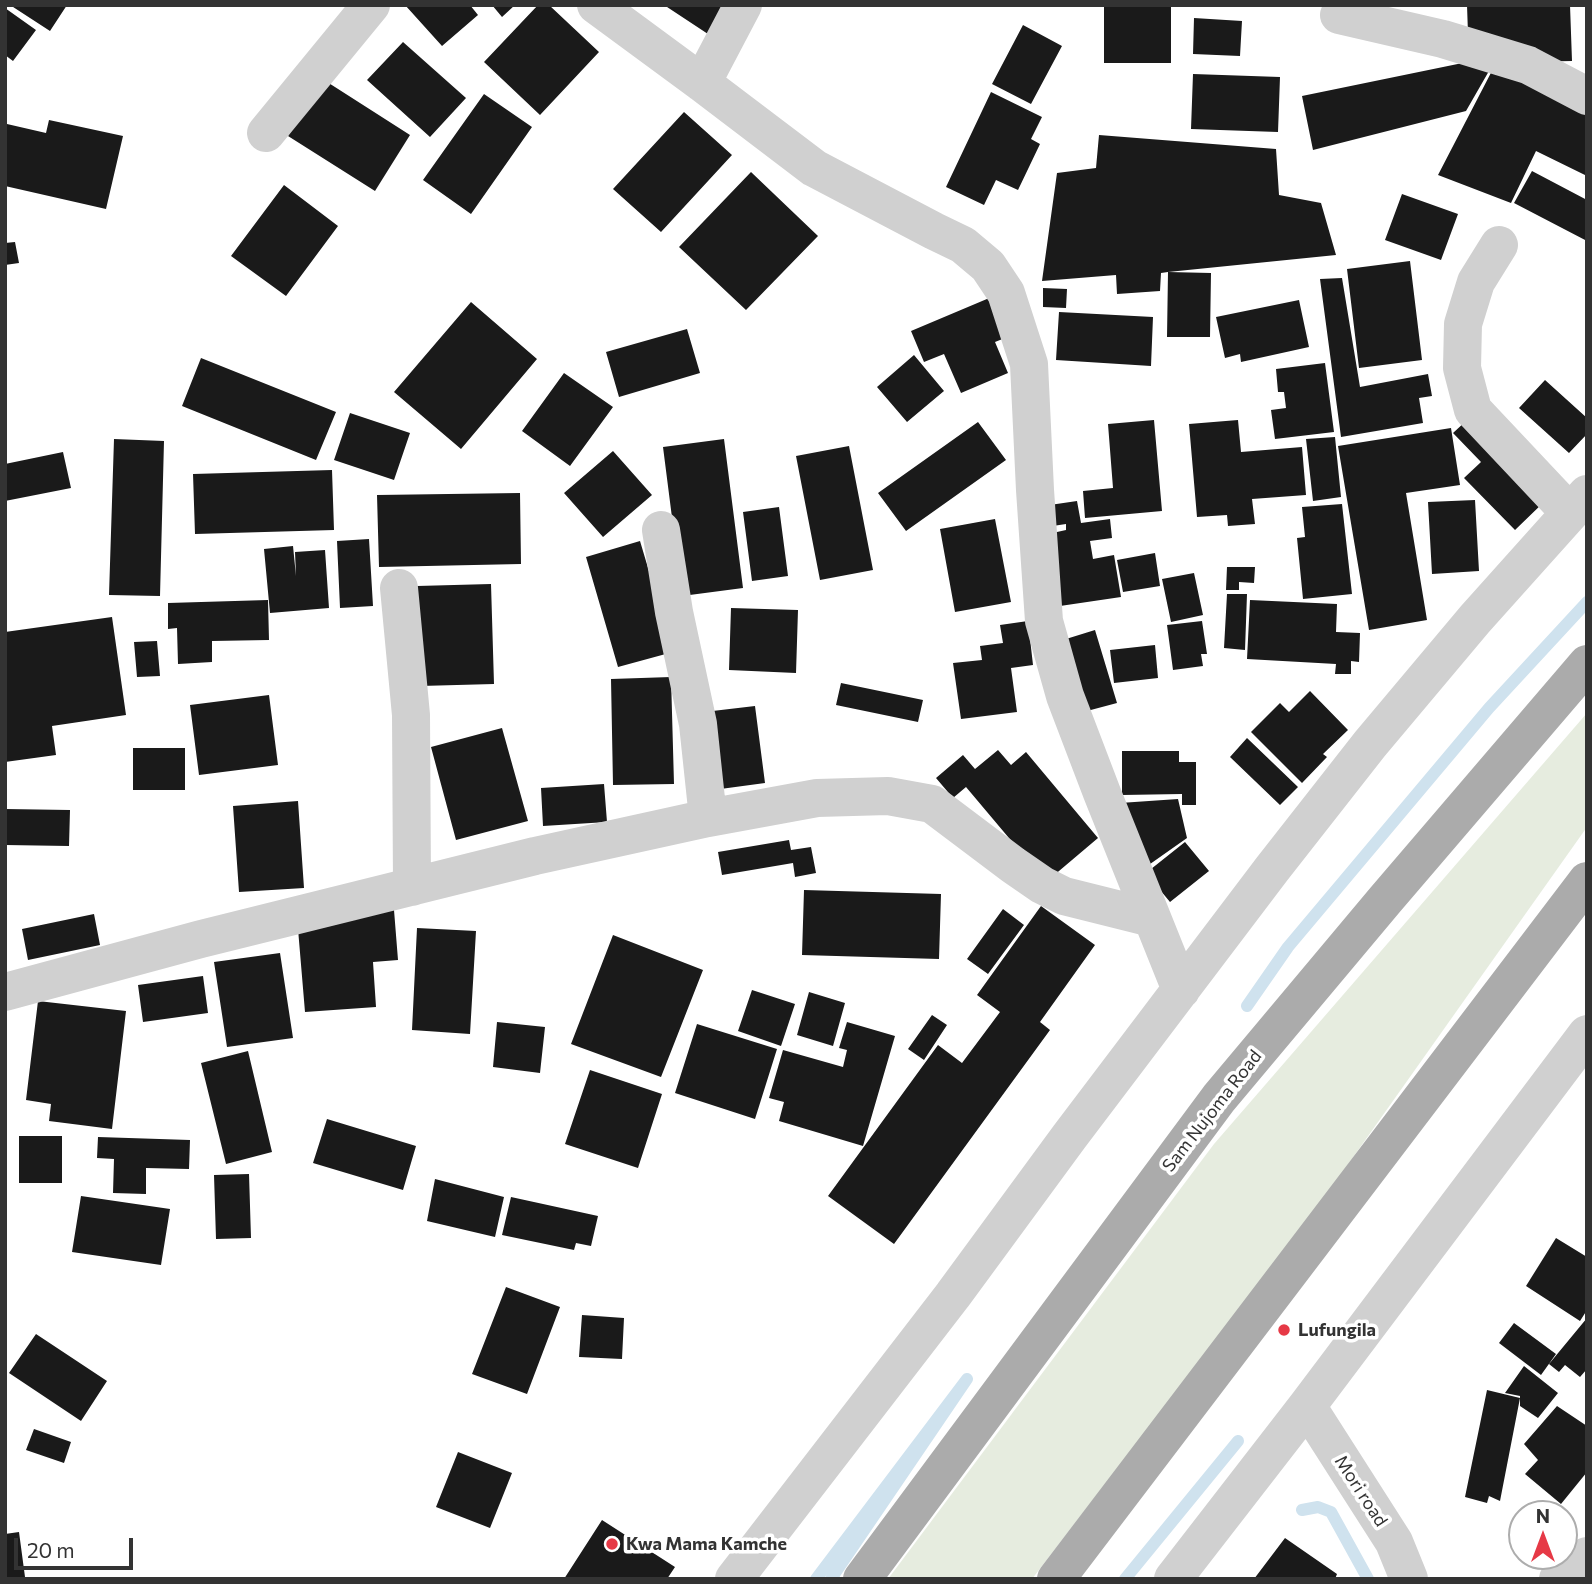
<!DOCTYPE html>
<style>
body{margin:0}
#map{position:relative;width:1592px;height:1584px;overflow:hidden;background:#fff;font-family:Commissioner,sans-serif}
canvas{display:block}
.frame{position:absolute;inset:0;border:7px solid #333;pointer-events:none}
.north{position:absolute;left:1508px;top:1500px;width:70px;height:70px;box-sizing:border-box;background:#fff;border:2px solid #adadad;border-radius:50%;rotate:0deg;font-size:19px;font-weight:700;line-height:28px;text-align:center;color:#333}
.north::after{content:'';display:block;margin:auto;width:24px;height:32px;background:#e63946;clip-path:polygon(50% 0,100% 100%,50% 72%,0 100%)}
.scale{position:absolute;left:14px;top:1538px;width:119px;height:32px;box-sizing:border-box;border:4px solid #333;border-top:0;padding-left:9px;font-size:21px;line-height:24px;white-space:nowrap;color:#333;-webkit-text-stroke:5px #fff;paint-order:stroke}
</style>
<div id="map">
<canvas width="1592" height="1584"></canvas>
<div class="frame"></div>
<div class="north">N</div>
<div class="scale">20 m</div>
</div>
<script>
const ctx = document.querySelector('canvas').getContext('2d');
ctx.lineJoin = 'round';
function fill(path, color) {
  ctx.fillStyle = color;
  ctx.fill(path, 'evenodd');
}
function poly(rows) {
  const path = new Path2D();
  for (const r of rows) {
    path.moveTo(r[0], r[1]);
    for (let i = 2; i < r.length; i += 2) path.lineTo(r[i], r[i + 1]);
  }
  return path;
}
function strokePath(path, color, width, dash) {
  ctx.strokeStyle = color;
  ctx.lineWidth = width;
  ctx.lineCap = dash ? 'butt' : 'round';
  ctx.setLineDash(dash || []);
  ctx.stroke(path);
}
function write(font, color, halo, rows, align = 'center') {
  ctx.font = font + ' Commissioner,sans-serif';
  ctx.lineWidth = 7;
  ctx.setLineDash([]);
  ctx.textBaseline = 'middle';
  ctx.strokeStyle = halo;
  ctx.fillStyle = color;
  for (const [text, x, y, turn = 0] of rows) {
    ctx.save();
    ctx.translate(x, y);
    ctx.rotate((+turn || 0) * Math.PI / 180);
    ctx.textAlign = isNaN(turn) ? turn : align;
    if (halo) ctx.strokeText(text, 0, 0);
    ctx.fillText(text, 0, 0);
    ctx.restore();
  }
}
fill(poly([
 [1587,713,1587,827,1315,1211,1032,1579,888,1579,1214,1144]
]), '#e6ecdf');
strokePath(poly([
 [1247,1006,1288,947,1489,708,1587,602],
 [1302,1510,1318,1507,1331,1512,1368,1579],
 [816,1579,967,1379,831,1579],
 [1125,1579,1238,1441]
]), '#cfe2ee', 12);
fill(poly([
 [10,5,67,5,50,31],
 [405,5,470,5,478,15,442,46],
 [492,5,515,5,502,17],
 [538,5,549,5,599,52,540,115,484,62],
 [664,5,731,5,711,36],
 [1104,5,1171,5,1171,63,1104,63],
 [1467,5,1570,5,1572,61,1525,62,1468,34],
 [5,8,36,30,13,61,5,55],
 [1194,18,1242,21,1240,56,1193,54],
 [1023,25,1062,46,1031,104,992,84],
 [403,42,466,98,430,137,367,80],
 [1482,59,1493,64,1466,111,1313,150,1302,96],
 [1495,65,1587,113,1587,176,1536,151,1511,203,1438,175],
 [1193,74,1280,77,1278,132,1191,129],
 [324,80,410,135,375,191,288,136],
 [991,92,1042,117,1031,139,1040,144,1018,190,996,180,984,205,946,187],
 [484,94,532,127,471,214,423,180],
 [684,112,732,155,661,232,613,189],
 [49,120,123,136,106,209,5,186,5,131,7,124,46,133],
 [1099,135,1276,149,1279,195,1321,203,1336,255,1168,272,1211,273,1210,337,1167,337,1168,272,1161,273,1160,291,1117,294,1116,275,1042,281,1057,173,1096,168],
 [1532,171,1587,200,1587,241,1514,203],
 [751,172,818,236,746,310,679,247],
 [284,185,338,226,286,296,231,256],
 [1402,194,1458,214,1441,260,1385,240],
 [15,242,19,263,5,265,5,243],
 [1410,261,1422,360,1359,368,1347,269],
 [1342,278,1360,387,1428,374,1432,396,1419,398,1423,423,1341,437,1320,279],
 [1043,288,1067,289,1066,308,1043,307],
 [994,296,1010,336,995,342,1008,373,961,393,944,354,924,362,911,331],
 [1299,300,1309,347,1241,362,1240,354,1225,358,1216,317],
 [471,302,537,359,461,449,394,392],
 [1059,312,1153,317,1151,366,1056,360],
 [687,329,700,373,619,397,606,352],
 [914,355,944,391,907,422,877,387],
 [201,358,336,412,316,460,182,406],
 [1325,363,1334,432,1275,439,1271,410,1286,408,1284,392,1278,392,1276,369],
 [564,373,613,407,570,466,522,431],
 [1545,380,1587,418,1587,434,1569,453,1519,408],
 [350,413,410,433,394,480,334,460],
 [1154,420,1162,511,1085,518,1083,491,1113,488,1108,424],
 [1238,420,1241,452,1302,447,1306,495,1252,499,1255,524,1228,526,1227,515,1197,517,1189,424],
 [1466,421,1545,501,1515,530,1464,478,1481,462,1453,433],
 [978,422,1006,460,906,531,878,493],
 [1451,428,1460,485,1406,493,1427,620,1369,630,1338,446],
 [1335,437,1341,497,1313,501,1306,439],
 [114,439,164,441,160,596,109,595],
 [724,439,743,588,682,596,663,447],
 [849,446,873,570,820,580,796,456],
 [613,451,652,495,603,537,564,493],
 [63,452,71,488,5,501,5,464],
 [332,470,334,530,195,534,193,474],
 [520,493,521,564,379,567,377,495],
 [1475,500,1479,571,1432,574,1428,502],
 [1077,501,1081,523,1110,519,1112,538,1090,541,1093,559,1114,555,1121,597,1060,606,1048,534,1066,530,1066,524,1046,527,1043,506],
 [1342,504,1352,594,1303,599,1297,538,1305,537,1302,507],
 [779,507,788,576,752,581,743,512],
 [995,519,1011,602,955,612,940,529],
 [369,539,373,606,340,608,337,541],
 [640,541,673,652,618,667,586,557],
 [293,546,296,576,295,552,325,550,329,608,270,613,264,549],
 [1155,553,1160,586,1123,592,1117,560],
 [1227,567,1255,567,1254,583,1239,582,1239,590,1226,590],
 [1194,573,1203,615,1171,622,1162,579],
 [491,584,494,684,420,686,417,586],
 [1227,594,1247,594,1245,650,1224,648],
 [268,600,269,640,212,641,212,662,178,664,177,628,168,629,168,603],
 [1250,600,1337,604,1336,632,1360,633,1359,662,1351,661,1351,674,1335,674,1336,664,1247,659],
 [731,608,798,610,796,673,729,670],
 [112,617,126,715,52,726,56,755,5,762,5,632],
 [1028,621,1033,665,1011,668,1017,712,961,719,953,663,982,660,980,646,1003,643,1000,625],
 [1202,621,1207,654,1201,654,1203,666,1173,670,1167,625],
 [1095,630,1117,703,1087,711,1066,639],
 [157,641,160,676,137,677,134,642],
 [1155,645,1158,678,1114,683,1110,650],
 [671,677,674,784,613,785,611,679],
 [841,683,923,700,918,722,836,705],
 [1310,691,1348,730,1323,754,1327,757,1302,783,1251,732,1280,703,1289,712],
 [269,695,278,765,199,775,190,705],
 [755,706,765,783,713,790,704,712],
 [502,728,528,821,456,840,431,747],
 [1247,738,1298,787,1280,805,1230,757],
 [133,748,185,748,185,790,133,790],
 [998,750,1011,765,1026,752,1098,838,1046,882,966,787,953,798,936,778,963,755,975,769],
 [1122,751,1179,751,1179,762,1196,762,1196,805,1182,805,1182,794,1122,795],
 [604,784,607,822,543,826,541,788],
 [1178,799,1187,838,1143,869,1120,803],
 [298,801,304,888,239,892,233,806],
 [5,809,70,810,69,846,5,845],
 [789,840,791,850,811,847,816,873,795,877,793,863,722,875,718,852],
 [1185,842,1209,871,1170,902,1146,873],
 [804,890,941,894,939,959,802,955],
 [1041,906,1095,945,1040,1022,1050,1030,894,1244,828,1196,938,1045,962,1063,1000,1012,977,995],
 [1003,909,1024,925,988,974,967,959],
 [394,910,398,960,373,962,376,1007,305,1012,297,917],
 [94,914,100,945,28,960,22,929],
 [417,928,476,931,470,1034,412,1030],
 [613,935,703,970,661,1077,571,1044],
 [280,953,293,1038,227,1047,214,962],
 [203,976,208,1013,143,1022,138,985],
 [752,990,795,1004,781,1046,738,1031],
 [809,992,845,1003,833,1046,797,1035],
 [38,1001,126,1011,112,1129,49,1121,51,1104,26,1100],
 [932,1015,947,1025,924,1060,908,1049],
 [497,1022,545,1027,540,1073,493,1067],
 [847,1022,895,1036,863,1146,779,1121,784,1102,769,1098,783,1050,843,1067,847,1050,839,1048],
 [697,1024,777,1049,755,1119,675,1093],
 [248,1051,272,1152,226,1164,201,1063],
 [590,1070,662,1094,638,1168,565,1144],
 [327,1119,416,1146,403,1190,313,1163],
 [19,1136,62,1136,62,1183,19,1183],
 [98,1137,190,1140,189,1169,146,1168,146,1194,113,1193,114,1159,97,1158],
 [249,1174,251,1238,216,1239,214,1175],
 [435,1179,504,1197,495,1237,427,1221],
 [81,1196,170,1209,161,1265,72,1252],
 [511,1197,598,1216,591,1246,576,1243,574,1250,502,1235],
 [1556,1238,1587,1257,1587,1310,1580,1321,1526,1286],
 [506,1287,560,1307,527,1394,472,1374],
 [582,1315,624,1318,622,1359,579,1357],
 [1587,1318,1587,1369,1580,1377,1565,1365,1559,1372,1549,1364],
 [1514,1323,1556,1354,1541,1375,1499,1343],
 [36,1334,107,1381,81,1421,9,1373],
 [1524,1366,1558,1393,1538,1418,1520,1406,1520,1396,1505,1393],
 [1487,1390,1520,1398,1500,1501,1489,1496,1487,1503,1465,1497],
 [1557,1406,1587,1426,1587,1472,1561,1504,1525,1474,1538,1460,1524,1444],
 [34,1429,71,1442,64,1463,26,1450],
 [458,1452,512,1473,490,1528,436,1507],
 [602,1520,675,1567,667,1579,564,1579],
 [19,1532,25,1577,5,1579,5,1534],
 [1285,1538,1337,1574,1335,1579,1254,1579]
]), '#1a1a1a');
strokePath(poly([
 [596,5,702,83,814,168,934,231,963,245,988,266,1006,293,1029,364,1035,490,1044,621,1065,696,1102,793,1181,990],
 [1339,15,1443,39,1528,65,1587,96],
 [702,83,743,5],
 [266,133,371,5],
 [1499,245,1476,282,1463,324,1462,368,1473,410,1570,513],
 [661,530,674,612,698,724,708,818],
 [399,588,411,715,412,887],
 [5,992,201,939,535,856,708,818,817,798,888,796,932,804,1013,865,1042,885,1064,896,1152,918],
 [1307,1406,1394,1542,1409,1579],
 [734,1579,953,1295,1069,1137,1272,869,1370,744,1475,619,1587,494],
 [1173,1579,1307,1406,1587,1034],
 [1558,1579,1587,1556]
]), '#d0d0d0', 38);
strokePath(poly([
 [862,1579,1219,1098,1385,900,1587,664],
 [1056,1579,1587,881]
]), '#ababab', 38);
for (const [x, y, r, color] of [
 [1284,1330,7,"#e63946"],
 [612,1544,7,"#e63946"]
]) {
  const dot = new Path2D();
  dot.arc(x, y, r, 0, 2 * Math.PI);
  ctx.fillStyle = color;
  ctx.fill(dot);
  strokePath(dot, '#fff', 2.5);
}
write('18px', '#333', '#fff', [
 ["Sam Nujoma Road",1212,1111,-52],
 ["Mori road",1361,1491,57]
]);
write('bold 18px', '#333', '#fff', [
 ["Lufungila",1298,1330],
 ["Kwa Mama Kamche",626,1544]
], 'left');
</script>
